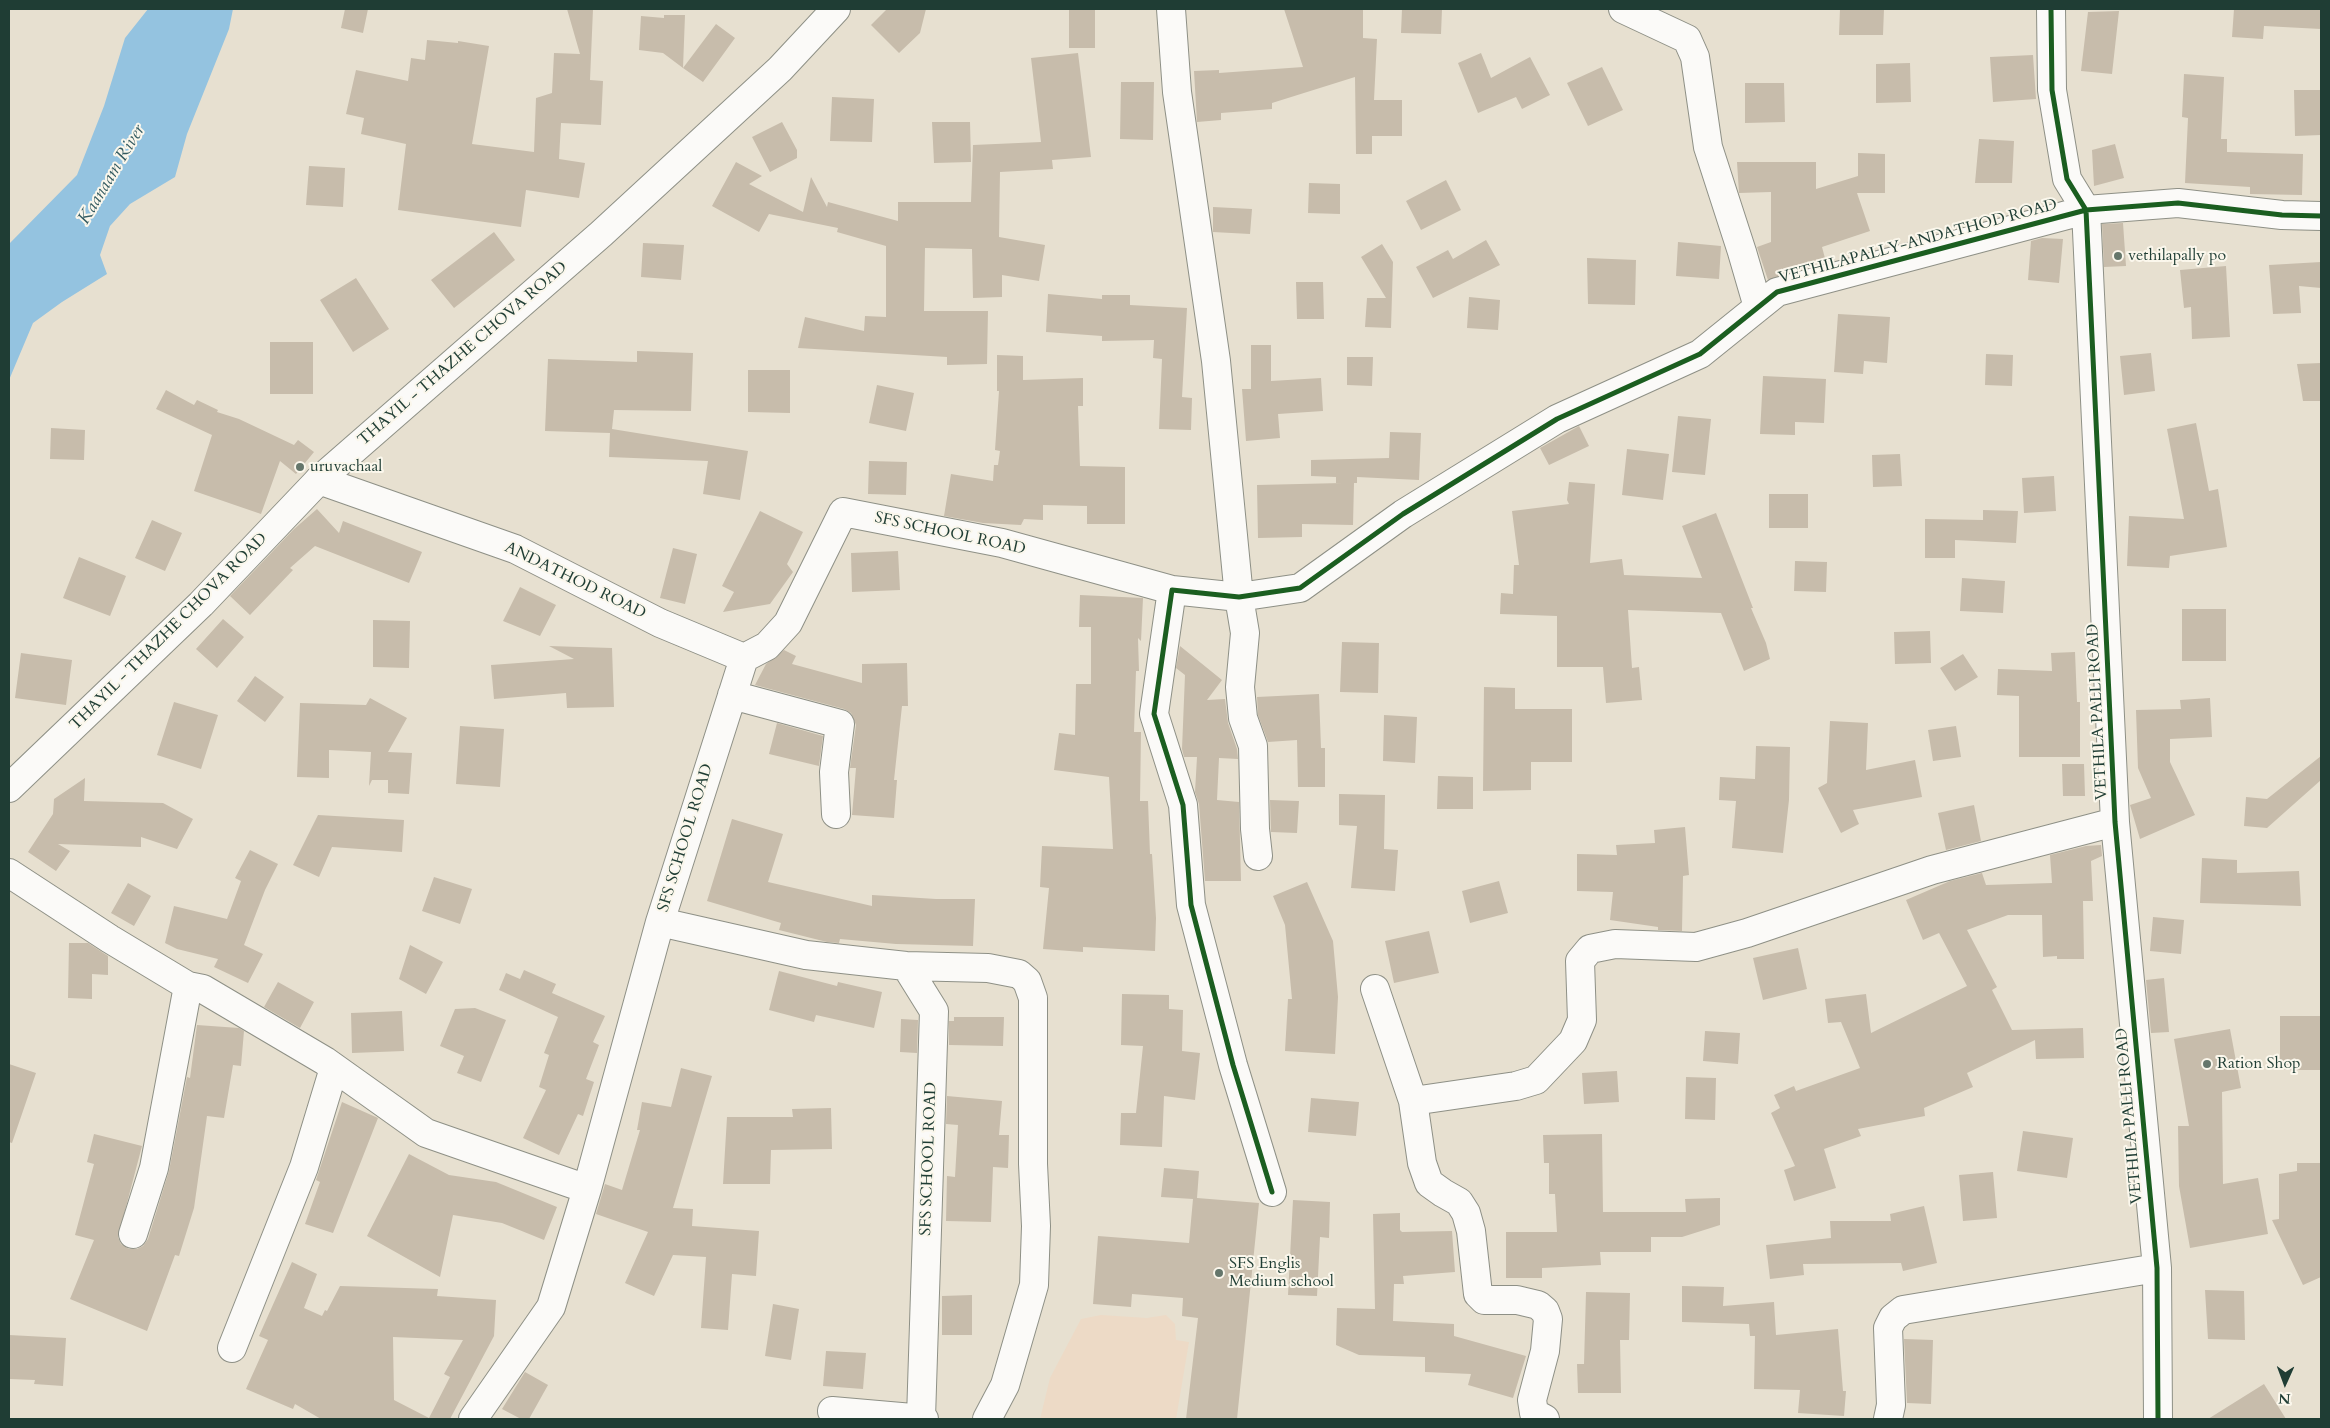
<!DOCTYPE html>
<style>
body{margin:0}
#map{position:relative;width:2330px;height:1428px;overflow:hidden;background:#e7e0d0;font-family:Cardo,serif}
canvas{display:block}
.frame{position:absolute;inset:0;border:10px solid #1f3d34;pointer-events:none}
.north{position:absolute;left:2260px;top:1358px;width:50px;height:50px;-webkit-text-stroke:4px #fbf7ec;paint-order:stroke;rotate:182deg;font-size:14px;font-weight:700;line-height:20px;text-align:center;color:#1f3d34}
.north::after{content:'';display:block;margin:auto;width:18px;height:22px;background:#1f3d34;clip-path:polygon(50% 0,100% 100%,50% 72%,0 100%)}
</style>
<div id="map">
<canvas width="2330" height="1428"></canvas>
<div class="frame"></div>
<div class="north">N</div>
</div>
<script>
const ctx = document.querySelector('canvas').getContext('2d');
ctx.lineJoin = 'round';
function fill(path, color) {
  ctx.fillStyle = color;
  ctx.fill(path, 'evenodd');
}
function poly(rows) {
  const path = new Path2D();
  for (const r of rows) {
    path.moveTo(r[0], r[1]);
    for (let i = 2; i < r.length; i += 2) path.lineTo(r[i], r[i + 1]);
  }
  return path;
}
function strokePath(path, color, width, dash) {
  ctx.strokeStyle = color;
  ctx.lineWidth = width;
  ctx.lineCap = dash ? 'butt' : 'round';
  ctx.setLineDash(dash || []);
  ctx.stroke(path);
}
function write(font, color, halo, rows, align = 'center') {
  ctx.font = font + ' Cardo,serif';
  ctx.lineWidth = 4;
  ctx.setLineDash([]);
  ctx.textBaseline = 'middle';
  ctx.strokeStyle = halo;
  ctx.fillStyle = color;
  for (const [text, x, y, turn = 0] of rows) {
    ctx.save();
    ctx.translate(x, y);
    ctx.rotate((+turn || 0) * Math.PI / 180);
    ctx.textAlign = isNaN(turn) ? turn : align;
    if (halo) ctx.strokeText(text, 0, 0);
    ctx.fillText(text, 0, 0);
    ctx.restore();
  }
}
fill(poly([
 [1101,1315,1147,1318,1166,1315,1175,1324,1176,1340,1189,1342,1176,1419,1040,1419,1050,1378,1081,1319]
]), '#eddac6');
fill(poly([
 [148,9,233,9,229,29,187,134,175,177,130,204,110,226,100,255,107,274,62,302,33,323,9,380,9,244,77,175,104,106,125,38]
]), '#94c3e0');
fill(poly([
 [345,9,368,9,363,33,341,28],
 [567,9,593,9,590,80,603,81,601,125,561,123,559,159,585,163,579,198,526,190,521,227,398,210,406,144,361,134,364,118,346,114,356,70,408,81,411,58,425,60,427,40,458,43,458,41,489,46,472,144,534,152,536,98,552,93,554,53,580,54],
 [887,9,926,9,920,33,899,53,871,25],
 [1069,9,1095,9,1095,48,1069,48],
 [1284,9,1363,9,1363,38,1377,39,1374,100,1402,100,1402,136,1372,136,1372,154,1356,154,1355,77,1272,103,1272,109,1221,113,1221,120,1197,122,1194,71,1219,70,1219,73,1303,67],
 [1402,9,1442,9,1441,34,1401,33],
 [1840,9,1884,9,1883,35,1839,35],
 [2234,9,2321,9,2321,29,2264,26,2263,39,2232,37],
 [2119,11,2112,74,2081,71,2088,12],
 [664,15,685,15,683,68,663,53,639,50,641,16,664,18],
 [716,24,735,38,703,82,683,68],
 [1078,53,1091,157,1052,160,1053,169,1000,172,999,237,1045,245,1039,281,1002,275,1002,297,973,298,972,249,925,248,924,311,988,311,987,364,947,365,947,357,798,348,805,317,864,331,865,316,886,317,886,246,837,232,838,228,769,214,759,232,712,206,736,162,762,176,749,184,803,212,811,177,827,207,828,202,898,221,898,202,971,202,973,145,1041,142,1031,58],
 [1481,53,1491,78,1530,57,1550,95,1522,109,1516,97,1478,113,1458,63],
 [2033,55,2036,99,1993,102,1990,57],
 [1910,63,1911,102,1876,103,1876,64],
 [1602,67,1623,110,1588,126,1567,83],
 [2184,74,2224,77,2221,139,2227,139,2227,152,2303,154,2302,195,2250,194,2250,187,2185,183,2188,118,2182,117],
 [1121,82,1154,82,1153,140,1120,139],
 [1745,83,1784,83,1785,122,1745,123],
 [2294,90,2321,90,2321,135,2295,136],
 [832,97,874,99,872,142,830,141],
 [782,122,797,150,797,158,770,172,752,137],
 [932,122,970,122,971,162,934,163],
 [1979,139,2014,141,2012,183,1975,183],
 [2115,144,2124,178,2094,186,2092,150],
 [1858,153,1885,154,1885,193,1857,193,1870,231,1822,247,1826,262,1788,270,1789,273,1768,280,1757,247,1771,242,1771,192,1739,193,1737,162,1816,162,1816,189,1858,176],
 [309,166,345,168,343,207,306,205],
 [1446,180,1461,210,1421,230,1406,201],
 [1309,183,1340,184,1340,214,1308,213],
 [1213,207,1252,209,1250,234,1213,232],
 [2123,223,2126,266,2104,267,2102,224],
 [494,232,515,260,454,308,431,280],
 [2042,238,2063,239,2059,283,2028,280,2031,241],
 [1486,240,1500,265,1433,298,1416,267,1448,250,1453,259],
 [1678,242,1721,246,1719,279,1676,276],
 [643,243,684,245,681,280,641,277],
 [1382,244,1393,262,1391,328,1365,327,1367,298,1386,298,1361,257],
 [1587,258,1636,260,1635,305,1588,304],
 [2321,262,2321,288,2299,286,2301,313,2273,314,2269,265],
 [2226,266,2230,337,2192,339,2191,307,2184,308,2180,270],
 [356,278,389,329,353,352,320,300],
 [1296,282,1323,282,1324,319,1297,319],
 [1048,294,1102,299,1102,295,1130,295,1130,305,1187,308,1182,397,1192,398,1191,430,1159,429,1162,359,1153,358,1154,340,1102,341,1102,336,1046,332],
 [1469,297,1500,300,1498,330,1467,328],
 [1838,314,1890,317,1887,363,1864,361,1863,374,1834,372],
 [270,342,313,342,313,394,270,394],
 [1251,345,1271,345,1271,381,1321,378,1323,411,1278,414,1280,438,1246,441,1242,389,1251,389],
 [637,351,693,353,691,411,614,410,612,429,748,451,740,500,703,494,708,461,609,457,610,433,545,431,548,359,637,362],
 [2151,353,2155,391,2124,395,2120,356],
 [1986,354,2013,355,2012,386,1985,385],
 [997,355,1023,356,1023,380,1083,378,1083,406,1078,406,1080,466,1125,467,1125,524,1087,524,1087,506,1043,505,1043,520,1024,519,1021,525,983,523,944,516,951,474,993,481,994,465,998,465,1000,451,995,450,999,391,997,391],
 [1347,357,1373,357,1372,386,1347,385],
 [2321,363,2321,401,2303,401,2297,364],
 [748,370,790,370,790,413,748,412],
 [1763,376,1826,379,1824,423,1795,422,1795,435,1760,434],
 [877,385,914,393,906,431,869,423],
 [166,390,194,405,197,400,218,410,217,412,239,419,294,445,298,440,314,452,296,474,280,461,261,514,194,491,212,435,156,409],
 [1678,416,1711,419,1705,475,1672,472],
 [2196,423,2209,491,2218,489,2227,547,2170,556,2169,568,2127,566,2129,516,2184,519,2167,429],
 [1579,426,1589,446,1549,465,1540,448],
 [51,428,85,430,84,460,50,459],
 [1390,432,1421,433,1419,480,1357,477,1357,483,1354,483,1353,525,1302,524,1302,537,1258,538,1257,485,1342,483,1336,483,1336,477,1311,476,1311,460,1389,458],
 [1627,449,1669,454,1663,500,1622,495],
 [1900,454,1902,486,1873,487,1872,455],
 [869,461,907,462,906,495,868,494],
 [2054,476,2056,511,2024,513,2022,478],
 [1569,482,1595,484,1590,563,1622,559,1624,575,1702,578,1682,526,1716,513,1753,608,1751,608,1766,643,1770,659,1744,671,1721,613,1628,610,1632,668,1639,667,1642,700,1606,703,1603,667,1557,667,1557,616,1500,614,1501,593,1513,594,1514,565,1519,565,1512,511,1569,504,1567,500],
 [1769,494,1808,494,1808,528,1769,528],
 [317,509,339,533,343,521,422,552,409,583,315,546,290,568,293,570,250,615,230,596,293,530],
 [1983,510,2018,511,2016,543,1955,540,1955,558,1925,558,1925,519,1983,520],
 [760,511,803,532,787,564,793,572,770,604,723,612,734,592,722,586],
 [152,520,182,533,165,571,135,558],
 [673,548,697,554,685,604,660,598],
 [898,551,900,590,852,592,851,553],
 [79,557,126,576,110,616,63,598],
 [1795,561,1827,562,1826,592,1794,591],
 [1962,578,2005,581,2003,613,1960,611],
 [520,587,556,605,540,636,503,621],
 [1080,595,1143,598,1141,641,1138,638,1139,671,1136,671,1134,732,1141,732,1140,801,1148,801,1150,854,1152,854,1156,918,1155,951,1083,947,1083,952,1043,949,1049,888,1040,887,1042,846,1113,849,1109,777,1054,770,1059,733,1075,735,1076,684,1091,684,1091,627,1079,627],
 [2182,609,2226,609,2226,661,2182,661],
 [223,619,244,637,217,668,196,649],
 [373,620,410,621,409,668,373,667],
 [1930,631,1931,663,1895,664,1894,632],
 [1342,642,1379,643,1378,693,1340,692],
 [549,646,612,648,614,707,567,708,566,693,494,699,491,665,574,659],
 [1180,646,1222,680,1207,700,1225,699,1228,723,1237,749,1238,759,1219,758,1217,800,1239,802,1241,881,1205,881,1199,804,1195,792,1197,757,1184,757,1182,749,1185,675,1176,668],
 [784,650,796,656,792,664,862,683,862,664,907,663,908,706,902,706,894,780,897,780,894,818,852,815,856,768,850,768,856,725,851,713,844,709,755,685,766,664],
 [2075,652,2077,702,2080,702,2080,757,2019,757,2019,696,1997,695,1998,669,2052,671,2051,653],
 [21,653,72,660,66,705,15,698],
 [1963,654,1978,677,1955,691,1940,668],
 [255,676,284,697,265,722,237,701],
 [1484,687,1515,688,1515,709,1572,709,1572,762,1531,762,1531,790,1483,791],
 [1319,694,1321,748,1325,748,1325,787,1298,787,1297,740,1268,742,1258,715,1257,697],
 [370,698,407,718,388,752,412,753,409,794,388,793,388,780,372,780,369,786,371,752,329,750,329,778,297,777,300,703,366,705],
 [2210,698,2212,737,2170,739,2170,762,2195,815,2140,839,2130,805,2151,798,2138,768,2136,710,2181,709,2180,700],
 [174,702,218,715,201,769,157,755],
 [1384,715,1417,717,1415,763,1383,761],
 [1830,721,1868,723,1866,770,1915,760,1922,797,1853,810,1859,824,1841,833,1818,788,1827,783],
 [777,723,823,736,819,766,769,754],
 [460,726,504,729,500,787,456,784],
 [1956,726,1961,757,1933,761,1928,730],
 [1756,746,1790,747,1789,800,1783,853,1732,848,1736,801,1719,800,1720,777,1755,779],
 [2321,756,2321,780,2267,828,2244,826,2246,797,2267,799],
 [2062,764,2084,764,2085,796,2063,796],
 [1438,776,1473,777,1473,809,1437,809],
 [85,778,84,801,163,803,193,819,177,849,141,837,141,847,58,844,70,851,56,871,28,852,53,814,54,799],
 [1339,794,1385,795,1384,849,1398,850,1395,891,1351,888,1357,826,1339,825],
 [1270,800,1299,801,1297,833,1271,832],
 [1974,805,1981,841,1946,850,1938,813],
 [318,815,404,820,402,852,332,847,319,877,293,865],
 [732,819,783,834,768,882,872,906,872,895,936,899,975,899,973,946,896,944,840,939,839,943,827,942,779,930,781,923,707,901],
 [1685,827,1689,875,1683,876,1682,931,1658,930,1658,927,1610,920,1613,892,1577,891,1577,854,1617,855,1616,845,1655,843,1654,830],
 [2101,845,2102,856,2091,861,2093,901,2083,901,2084,959,2057,959,2057,956,2043,957,2042,915,2008,915,1967,930,1997,987,1992,990,2012,1030,2083,1028,2084,1058,2036,1059,2035,1040,1967,1073,1973,1087,1924,1108,1925,1116,1858,1129,1861,1136,1824,1149,1836,1188,1794,1201,1784,1170,1795,1166,1771,1113,1780,1108,1774,1095,1794,1086,1796,1091,1860,1068,1841,1022,1828,1023,1825,999,1866,994,1871,1033,1967,986,1939,933,1923,940,1906,900,1950,881,1982,873,1986,885,2052,883,2050,855,2086,846],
 [250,850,278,864,265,890,244,945,263,954,248,983,214,967,218,959,177,949,165,943,174,906,227,919,241,881,235,878],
 [2202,858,2237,860,2237,873,2299,871,2301,906,2200,903],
 [434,877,472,889,460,924,422,911],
 [1499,881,1508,913,1470,923,1462,891],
 [1307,882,1333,941,1338,997,1335,1054,1285,1051,1288,999,1292,999,1285,925,1273,896],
 [128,883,151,896,134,926,111,913],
 [2153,917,2184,920,2181,954,2150,951],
 [1429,931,1439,973,1394,983,1385,941],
 [69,943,88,943,108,956,108,975,92,974,92,999,68,998],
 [410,945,443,962,426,994,399,979],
 [1798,948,1807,989,1763,1000,1753,958],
 [524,970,556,984,552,993,605,1016,593,1042,599,1045,586,1079,594,1082,583,1116,578,1114,559,1155,523,1138,546,1090,539,1087,549,1055,544,1053,558,1017,499,990,506,973,520,979],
 [779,971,837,986,838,982,882,992,874,1028,816,1015,814,1022,769,1010],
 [2164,978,2169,1032,2151,1033,2146,980],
 [278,982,314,1002,300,1028,264,1007],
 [1122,994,1169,995,1169,1009,1183,1010,1182,1051,1200,1053,1195,1100,1164,1096,1162,1147,1120,1145,1121,1113,1136,1113,1143,1046,1121,1045],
 [475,1008,506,1020,481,1082,457,1073,464,1056,440,1046,455,1009],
 [402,1011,404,1051,352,1053,351,1013],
 [2280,1016,2321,1016,2321,1070,2280,1070],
 [954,1017,1004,1017,1003,1046,949,1045,949,1021,954,1021],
 [901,1019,918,1020,917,1053,900,1052],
 [197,1025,239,1028,244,1031,241,1066,233,1065,224,1118,207,1116,194,1208,179,1256,175,1255,147,1331,70,1299,94,1240,75,1235,94,1164,87,1162,94,1134,142,1146,118,1237,121,1244,129,1249,137,1249,143,1246,148,1239,169,1171,187,1077,190,1078],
 [2230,1029,2241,1088,2222,1092,2223,1184,2258,1178,2268,1234,2190,1248,2179,1186,2178,1126,2189,1126,2174,1039],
 [1705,1031,1740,1033,1738,1064,1703,1061],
 [9,1064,36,1073,12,1143,9,1142],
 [681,1068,712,1076,673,1208,693,1209,692,1226,759,1231,756,1276,732,1274,728,1330,701,1328,706,1257,673,1255,654,1296,625,1283,648,1232,596,1214,605,1184,622,1190,640,1130,637,1130,642,1102,671,1107],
 [1617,1071,1619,1102,1584,1104,1582,1073],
 [1686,1077,1716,1078,1715,1120,1685,1119],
 [947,1096,1002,1101,999,1135,1009,1135,1008,1168,993,1167,991,1222,946,1221,947,1176,955,1177,958,1125,946,1124],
 [1311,1098,1359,1102,1356,1136,1308,1132],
 [342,1102,378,1118,333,1233,305,1224,320,1182,316,1180],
 [831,1108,832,1149,771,1150,770,1184,723,1184,727,1117,793,1117,792,1109],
 [2023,1131,2073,1138,2067,1178,2017,1171],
 [1602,1134,1603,1212,1686,1212,1685,1199,1720,1198,1720,1225,1682,1237,1651,1237,1651,1252,1600,1252,1601,1265,1542,1268,1542,1278,1506,1278,1506,1232,1557,1232,1555,1194,1549,1194,1549,1163,1544,1163,1543,1135],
 [409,1154,449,1175,496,1182,557,1207,544,1240,502,1223,453,1215,440,1277,367,1236],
 [2297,1163,2321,1163,2321,1277,2303,1285,2272,1220,2279,1219,2279,1174,2297,1171],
 [1164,1168,1199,1171,1197,1198,1259,1203,1237,1419,1186,1419,1198,1318,1182,1316,1183,1298,1132,1294,1131,1307,1093,1304,1098,1236,1189,1243,1193,1199,1161,1197],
 [1993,1172,1997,1218,1963,1221,1959,1175],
 [1293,1200,1330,1202,1329,1238,1320,1237,1317,1296,1288,1295],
 [1924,1206,1937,1263,1903,1271,1901,1263,1803,1264,1804,1275,1770,1279,1766,1245,1831,1238,1830,1221,1891,1221,1890,1214],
 [1400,1213,1400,1230,1402,1232,1452,1231,1455,1272,1403,1276,1404,1284,1394,1284,1393,1321,1454,1324,1454,1336,1526,1356,1513,1398,1468,1385,1471,1374,1425,1372,1425,1357,1359,1355,1336,1345,1337,1308,1375,1309,1373,1214],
 [292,1262,317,1274,304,1308,322,1316,325,1310,327,1311,340,1286,438,1289,437,1296,496,1300,494,1336,450,1419,321,1419,295,1404,293,1409,246,1389,268,1340,259,1336],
 [393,1337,463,1340,444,1374,450,1377,429,1418,394,1400],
 [1682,1286,1724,1287,1723,1306,1774,1302,1776,1335,1838,1329,1843,1391,1846,1391,1844,1416,1798,1413,1800,1390,1754,1389,1755,1336,1750,1336,1749,1324,1682,1322],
 [2205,1290,2244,1291,2245,1340,2208,1339],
 [1586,1292,1630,1293,1629,1340,1620,1340,1621,1393,1578,1393,1577,1364,1584,1364],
 [972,1295,972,1335,942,1335,942,1296],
 [773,1304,799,1309,791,1360,765,1356],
 [9,1335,66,1338,63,1386,34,1384,35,1380,9,1379],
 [1904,1339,1933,1340,1931,1404,1907,1403],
 [826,1351,866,1353,863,1389,823,1386],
 [525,1372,548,1385,529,1419,521,1419,502,1409],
 [2264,1384,2286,1419,2208,1419]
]), '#c7bcab');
const minor = poly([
 [1171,9,1177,92,1216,361,1239,597,1245,633,1240,687,1243,718,1253,746,1255,829,1258,856],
 [1623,9,1687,39,1695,57,1708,147,1742,252,1758,307],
 [2051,9,2052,90,2067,179,2086,210,2115,822,2157,1268,2158,1419],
 [319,480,515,549,660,623,744,658],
 [732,695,840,724,834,772,836,814],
 [9,873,110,939,188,986,203,989,325,1061,426,1133,587,1189],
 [660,922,806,955,906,966,988,968,1019,974,1027,981,1033,998,1033,1164,1036,1226,1034,1285,1005,1385,987,1419],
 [906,966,934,1011,921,1418],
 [1375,989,1413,1101,1422,1163,1429,1183,1443,1193,1459,1202,1466,1213,1471,1231,1478,1294,1484,1300,1517,1300,1538,1305,1545,1311,1548,1319,1545,1351,1532,1400,1534,1413,1545,1419],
 [1413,1101,1516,1086,1536,1080,1573,1041,1582,1020,1580,961,1590,949,1615,944,1696,947,1747,933,1932,870,2115,822],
 [1272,1192,1233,1065,1191,905,1183,805,1154,714,1172,590,1239,597,1300,588,1403,514,1557,419,1700,354,1777,292,2086,210,2178,203,2282,215,2321,216],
 [133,1234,154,1168,188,986],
 [232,1348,304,1167,334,1068],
 [832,1411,924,1419],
 [473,1419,551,1307,587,1189,660,922,744,658,767,646,788,623,843,512,1002,543,1172,590],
 [1888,1419,1891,1405,1888,1328,1893,1318,1903,1310,2157,1268]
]);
const tertiary = poly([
 [9,788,201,604,319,480,601,234,780,69,836,9]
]);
strokePath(minor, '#8e9086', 30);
strokePath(tertiary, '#8e9086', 30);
strokePath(minor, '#fbfaf8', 28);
strokePath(tertiary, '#fbfaf8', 28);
strokePath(poly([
 [2051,9,2052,90,2067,179,2086,210,2115,822,2157,1268,2158,1419],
 [1272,1192,1233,1065,1191,905,1183,805,1154,714,1172,590,1239,597,1300,588,1403,514,1557,419,1700,354,1777,292,2086,210,2178,203,2282,215,2321,216]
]), '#1b5e20', 5);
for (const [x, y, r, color] of [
 [2118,256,5,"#65766b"],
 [300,467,5,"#65766b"],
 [2207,1064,5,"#65766b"],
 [1219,1273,5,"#65766b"]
]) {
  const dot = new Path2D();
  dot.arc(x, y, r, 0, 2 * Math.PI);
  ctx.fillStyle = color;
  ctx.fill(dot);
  strokePath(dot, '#fbf7ec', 2);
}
write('16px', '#1f3d34', '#fbf7ec', [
 ["VETHILAPALLY-ANDATHOD ROAD",1918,242,-15],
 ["THAYIL - THAZHE CHOVA ROAD",463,354,-41],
 ["SFS SCHOOL ROAD",950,534,12],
 ["ANDATHOD ROAD",575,581,26],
 ["THAYIL - THAZHE CHOVA ROAD",169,632,-45],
 ["VETHILA PALLI ROAD",2098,712,-93],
 ["SFS SCHOOL ROAD",686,838,-73],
 ["VETHILA PALLI ROAD",2130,1116,-95],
 ["SFS SCHOOL ROAD",929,1159,-88]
]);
write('16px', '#1f3d34', '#fbf7ec', [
 ["vethilapally po",2128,256],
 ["uruvachaal",310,467],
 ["Ration Shop",2217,1064],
 ["SFS Englis",1229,1264],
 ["Medium school",1229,1282]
], 'left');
write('italic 18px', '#345b61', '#fbf7ec', [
 ["Kaanaam River",112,175,-59]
]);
</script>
